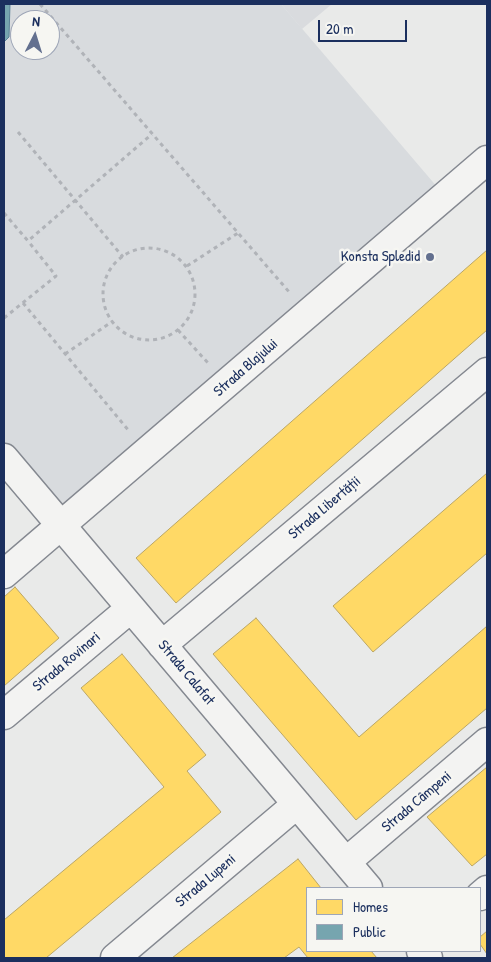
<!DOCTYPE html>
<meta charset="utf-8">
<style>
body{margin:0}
#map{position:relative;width:491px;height:962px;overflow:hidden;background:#e9eae9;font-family:"Patrick Hand",sans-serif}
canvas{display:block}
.frame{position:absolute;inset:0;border:5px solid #1b2f5e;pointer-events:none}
.legend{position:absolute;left:306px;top:887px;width:175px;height:65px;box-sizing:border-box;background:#f6f6f2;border:1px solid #9ea6b7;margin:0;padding:6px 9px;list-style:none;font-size:15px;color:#1b2f5e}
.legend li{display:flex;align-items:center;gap:10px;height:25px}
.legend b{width:25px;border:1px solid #9ea6b7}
.north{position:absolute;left:10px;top:10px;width:50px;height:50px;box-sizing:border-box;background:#f6f6f2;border:1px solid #9ea6b7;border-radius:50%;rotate:5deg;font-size:14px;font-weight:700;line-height:20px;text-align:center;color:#1b2f5e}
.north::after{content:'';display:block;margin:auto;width:18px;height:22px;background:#63708f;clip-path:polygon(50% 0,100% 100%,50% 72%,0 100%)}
.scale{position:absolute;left:318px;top:20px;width:89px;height:22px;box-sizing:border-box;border:2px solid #1b2f5e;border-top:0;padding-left:6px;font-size:15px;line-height:18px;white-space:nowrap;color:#1b2f5e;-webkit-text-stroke:4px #f6f6f2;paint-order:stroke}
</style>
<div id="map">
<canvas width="491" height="962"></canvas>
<div class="frame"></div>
<ul class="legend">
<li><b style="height:14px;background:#ffd966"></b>Homes</li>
<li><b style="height:14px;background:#76a5af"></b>Public</li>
</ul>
<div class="north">N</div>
<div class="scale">20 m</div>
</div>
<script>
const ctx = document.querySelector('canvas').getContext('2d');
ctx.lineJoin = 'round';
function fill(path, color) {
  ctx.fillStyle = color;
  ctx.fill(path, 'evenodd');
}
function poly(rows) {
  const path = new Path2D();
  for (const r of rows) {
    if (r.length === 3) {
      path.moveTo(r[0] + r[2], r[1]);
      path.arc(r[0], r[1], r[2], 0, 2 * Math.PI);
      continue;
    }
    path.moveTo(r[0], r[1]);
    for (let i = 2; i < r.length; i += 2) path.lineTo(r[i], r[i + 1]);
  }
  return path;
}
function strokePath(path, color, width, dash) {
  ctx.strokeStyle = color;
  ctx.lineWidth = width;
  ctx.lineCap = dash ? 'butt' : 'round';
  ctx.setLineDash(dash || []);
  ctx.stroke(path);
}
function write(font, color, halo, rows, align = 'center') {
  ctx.font = font + ' "Patrick Hand",sans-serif';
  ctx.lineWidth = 5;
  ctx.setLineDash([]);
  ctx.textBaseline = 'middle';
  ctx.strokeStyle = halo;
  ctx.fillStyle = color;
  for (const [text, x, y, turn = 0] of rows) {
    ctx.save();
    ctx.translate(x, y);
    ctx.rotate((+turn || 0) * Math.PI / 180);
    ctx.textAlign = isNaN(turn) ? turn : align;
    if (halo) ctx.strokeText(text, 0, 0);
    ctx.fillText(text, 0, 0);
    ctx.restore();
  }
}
fill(poly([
 [281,4,332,4,302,29]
]), '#d9dbde');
fill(poly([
 [4,4,281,4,444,195,61,526,4,458],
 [20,20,50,20,50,50,20,50]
]), '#d8dbde');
const homes = poly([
 [487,250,487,330,176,603,136,558,487,250],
 [487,473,487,553,373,652,333,606,487,473],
 [15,587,59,638,4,686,4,597,15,587],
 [256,618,359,737,487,626,487,708,356,820,213,654,256,618],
 [122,654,206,755,187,771,221,812,46,958,4,958,4,920,164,787,81,688,122,654],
 [487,767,487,854,472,866,427,817,487,767],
 [298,859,321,888,307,888,307,951,371,951,377,958,308,958,299,947,284,958,172,958,298,859],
 [487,931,487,954,480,944,480,937,487,931]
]);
fill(homes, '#ffd966');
strokePath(homes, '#bba664', 1);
const public = poly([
 [4,4,10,4,9,37,4,42,4,4]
]);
fill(public, '#76a5af');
strokePath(public, '#5b8297', 1);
const minor = poly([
 [4,458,368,888],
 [4,574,487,160],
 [162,645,487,372],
 [4,715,131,608],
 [346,862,487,742],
 [480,896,487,890],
 [421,951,428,958],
 [115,958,297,804]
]);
strokePath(minor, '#848890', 31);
strokePath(poly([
 [40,4,290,293],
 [18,132,123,257],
 [4,213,28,241,152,134],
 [149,294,46],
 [187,266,238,233],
 [23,303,129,431],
 [4,318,56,276,28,241],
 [178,330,208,363],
 [65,354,113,321]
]), '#b0b3b8', 3, [4, 4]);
strokePath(minor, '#f3f3f2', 28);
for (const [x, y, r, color] of [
 [430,257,5,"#63708f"]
]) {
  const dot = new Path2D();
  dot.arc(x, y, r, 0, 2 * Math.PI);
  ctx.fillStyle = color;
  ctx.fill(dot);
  strokePath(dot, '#f6f6f2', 2);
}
write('15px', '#1b2f5e', '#f6f6f2', [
 ["Konsta Spledid",420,257]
], 'right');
write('15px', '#1b2f5e', '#f6f6f2', [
 ["Strada Blajului",246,368,-41],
 ["Strada Libertății",325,508,-40],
 ["Strada Rovinari",67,662,-40],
 ["Strada Calafat",186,673,50],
 ["Strada Câmpeni",417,802,-40],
 ["Strada Lupeni",206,881,-40]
]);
</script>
